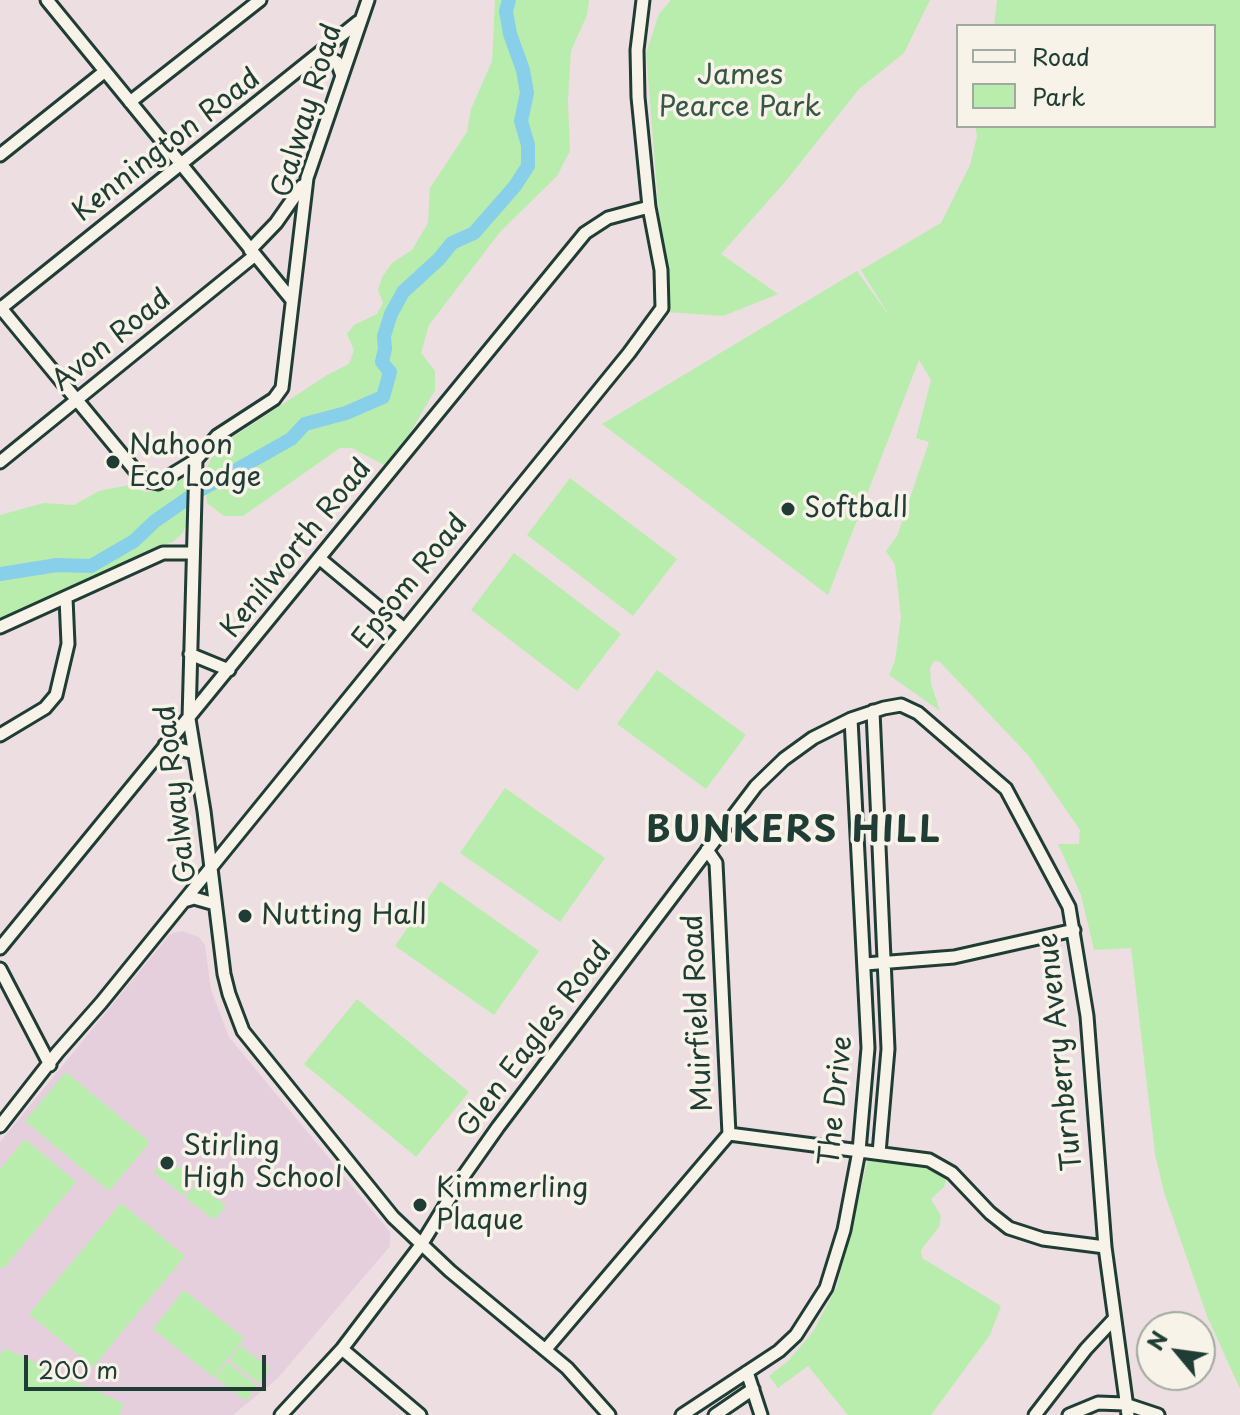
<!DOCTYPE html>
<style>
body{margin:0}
#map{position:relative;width:1240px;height:1415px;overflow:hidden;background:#eddee1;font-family:"Playpen Sans",sans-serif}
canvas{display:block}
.legend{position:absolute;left:956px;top:24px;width:260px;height:104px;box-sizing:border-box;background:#f7f3e8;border:2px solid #a1aaa0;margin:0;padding:10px 14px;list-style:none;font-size:24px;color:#1f3d34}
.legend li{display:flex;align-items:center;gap:16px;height:40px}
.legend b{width:40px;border:2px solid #a1aaa0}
.north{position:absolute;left:1136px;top:1311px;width:80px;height:80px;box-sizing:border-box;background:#f7f3e8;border:2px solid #a1aaa0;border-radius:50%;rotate:299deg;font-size:22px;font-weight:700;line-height:32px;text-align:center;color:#1f3d34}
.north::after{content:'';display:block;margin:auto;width:28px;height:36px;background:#1f3d34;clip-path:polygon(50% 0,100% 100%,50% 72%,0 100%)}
.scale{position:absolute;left:24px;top:1355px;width:242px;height:36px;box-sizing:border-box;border:4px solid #1f3d34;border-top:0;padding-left:10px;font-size:24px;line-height:28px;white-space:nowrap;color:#1f3d34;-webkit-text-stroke:6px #f7f3e8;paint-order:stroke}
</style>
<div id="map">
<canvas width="1240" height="1415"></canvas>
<ul class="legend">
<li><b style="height:10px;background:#f7f3e8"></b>Road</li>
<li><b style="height:22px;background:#b9edae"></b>Park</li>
</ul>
<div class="north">N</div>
<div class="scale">200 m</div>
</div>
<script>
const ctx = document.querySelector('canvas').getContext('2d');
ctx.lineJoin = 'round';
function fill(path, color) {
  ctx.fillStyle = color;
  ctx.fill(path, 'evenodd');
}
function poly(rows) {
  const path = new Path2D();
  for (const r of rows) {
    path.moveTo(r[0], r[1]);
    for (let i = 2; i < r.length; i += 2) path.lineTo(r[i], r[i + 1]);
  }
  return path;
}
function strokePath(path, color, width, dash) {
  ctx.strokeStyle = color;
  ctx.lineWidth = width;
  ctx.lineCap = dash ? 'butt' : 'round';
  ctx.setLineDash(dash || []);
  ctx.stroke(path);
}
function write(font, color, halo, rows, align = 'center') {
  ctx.font = font + ' "Playpen Sans",sans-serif';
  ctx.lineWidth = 7;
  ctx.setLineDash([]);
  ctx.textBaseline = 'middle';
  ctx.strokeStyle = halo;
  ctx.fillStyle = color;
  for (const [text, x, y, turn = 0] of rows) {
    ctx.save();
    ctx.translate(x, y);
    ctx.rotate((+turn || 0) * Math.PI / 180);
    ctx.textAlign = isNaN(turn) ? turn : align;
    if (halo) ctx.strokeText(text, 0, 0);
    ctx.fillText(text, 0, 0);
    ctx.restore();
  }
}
fill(poly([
 [182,931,199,937,205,945,211,990,229,1037,390,1232,390,1246,278,1378,233,1415,0,1415,0,1142,170,934]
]), '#e6cfdc');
fill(poly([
 [495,0,589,0,587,15,571,51,568,100,570,151,557,176,500,232,429,325,421,353,435,371,435,390,410,433,384,465,352,448,340,448,243,516,224,516,207,503,204,474,216,448,327,375,349,364,354,350,347,334,354,325,377,314,383,303,378,290,382,277,392,263,412,250,428,223,430,188,467,132,471,109,492,61],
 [671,0,930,0,904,53,859,89,785,182,721,254,778,294,723,316,667,312,646,53,659,14],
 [997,0,1240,0,1240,1389,1207,1316,1164,1192,1155,1154,1131,948,1094,950,1081,895,1058,844,1079,844,1080,830,1029,756,940,662,934,661,930,668,931,684,940,711,889,675,895,661,901,617,895,565,886,551,897,536,929,442,916,438,931,380,919,360,828,595,602,424,857,271,890,317,861,270,941,223,970,165,977,136,975,126,1214,126,1214,26,994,26],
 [184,478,190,484,186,523,183,533,173,542,155,547,113,569,46,597,0,620,0,515,44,503,74,505,99,491,129,485,145,492,162,490],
 [570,478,677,559,633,616,527,535],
 [514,553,621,634,577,691,471,610],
 [657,670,746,735,706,789,617,724],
 [505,788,605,858,560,922,460,853],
 [440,881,539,951,494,1015,395,946],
 [357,999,469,1092,416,1157,304,1064],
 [66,1072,150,1142,109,1191,25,1121],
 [25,1139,76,1182,3,1269,0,1267,0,1169],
 [165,1157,194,1180,183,1195,154,1172],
 [868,1159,920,1166,936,1172,946,1180,944,1187,931,1199,941,1216,939,1227,921,1250,922,1258,1001,1306,990,1335,931,1415,848,1415,808,1366,778,1388,769,1376,788,1361,813,1332,837,1286],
 [197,1183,226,1206,214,1220,185,1197],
 [121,1203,185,1256,93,1367,29,1314],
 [184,1290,244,1338,213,1377,153,1329],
 [240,1345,270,1369,259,1383,229,1360],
 [4,1348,124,1404,119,1415,0,1415,0,1356],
 [227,1362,257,1386,246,1401,215,1377]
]), '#b9edae');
strokePath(poly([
 [0,574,57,565,91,566,134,541,155,521,197,492,291,439,305,424,346,413,383,397,390,372,382,362,385,349,384,336,391,314,403,292,439,259,452,243,474,233,515,186,528,166,528,145,521,121,527,93,523,70,510,34,506,11,509,0]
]), '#88cfe9', 14);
const minor = poly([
 [47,0,292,300],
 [368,0,307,178,282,388,274,399,217,436,196,460,189,719,204,811,224,974,229,994,243,1031,393,1217,450,1271,567,1368,609,1415],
 [321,54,337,62,342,76],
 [130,102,260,0],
 [0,155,104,72],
 [250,250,276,223,302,186],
 [0,307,143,480,158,483,196,460],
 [0,309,358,22],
 [0,462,254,256],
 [319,558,403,628],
 [0,627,163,553,193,553],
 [190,654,229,670],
 [873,711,888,1049,879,1153],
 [0,735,45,708,56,695,68,644,66,598],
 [165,745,194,753],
 [184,901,194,898,215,904],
 [0,948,585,233,608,218,649,207],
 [865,964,954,957,1074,930],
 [0,969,50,1065],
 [0,1126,57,1053,101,1003,629,353,662,308,661,270,649,207,638,97,637,50,643,0],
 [729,1134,929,1160,952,1173,990,1213,1009,1228,1043,1239,1105,1247],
 [342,1349,420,1415],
 [546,1349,729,1134,716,863,707,850],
 [747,1372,761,1415],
 [281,1415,342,1349,421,1245,462,1178,498,1127,756,786,784,759,813,738,851,719,884,708,901,705,918,713,1006,789,1069,907,1087,1016,1105,1247,1128,1415],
 [682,1415,779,1351,796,1335,826,1288,844,1230,859,1151,868,1048,851,719],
 [715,1415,753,1389],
 [1035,1415,1086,1349,1114,1319],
 [1069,1415,1098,1403,1125,1404,1158,1415]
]);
strokePath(minor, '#1f3d34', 17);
strokePath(minor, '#f7f3e8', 11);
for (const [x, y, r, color] of [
 [113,462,8,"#1f3d34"],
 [788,509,8,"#1f3d34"],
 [245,916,8,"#1f3d34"],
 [167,1163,8,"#1f3d34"],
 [420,1205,8,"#1f3d34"]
]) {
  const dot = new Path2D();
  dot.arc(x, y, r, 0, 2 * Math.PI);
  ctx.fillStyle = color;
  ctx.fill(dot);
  strokePath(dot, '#f7f3e8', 3);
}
write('28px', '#365746', '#f7f3e8', [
 ["James",740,76],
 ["Pearce Park",740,108]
]);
write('28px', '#1f3d34', '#f7f3e8', [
 ["Galway Road",308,111,-73],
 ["Kennington Road",167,146,-38],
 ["Avon Road",112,341,-39],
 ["Kenilworth Road",297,549,-51],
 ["Epsom Road",411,582,-51],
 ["Galway Road",177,794,-97],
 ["Muirfield Road",699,1013,-93],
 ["Glen Eagles Road",535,1040,-53],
 ["Turnberry Avenue",1061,1052,-96],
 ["The Drive",837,1101,-84]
]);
write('28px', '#1f3d34', '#f7f3e8', [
 ["Nahoon",129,446],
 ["Eco Lodge",129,478],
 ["Softball",804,509],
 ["Nutting Hall",261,916],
 ["Stirling",183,1147],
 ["High School",183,1179],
 ["Kimmerling",436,1189],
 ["Plaque",436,1221]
], 'left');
ctx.letterSpacing = '2px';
write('bold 36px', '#1f3d34', '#f7f3e8', [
 ["BUNKERS HILL",794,832]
]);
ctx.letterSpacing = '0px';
</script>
